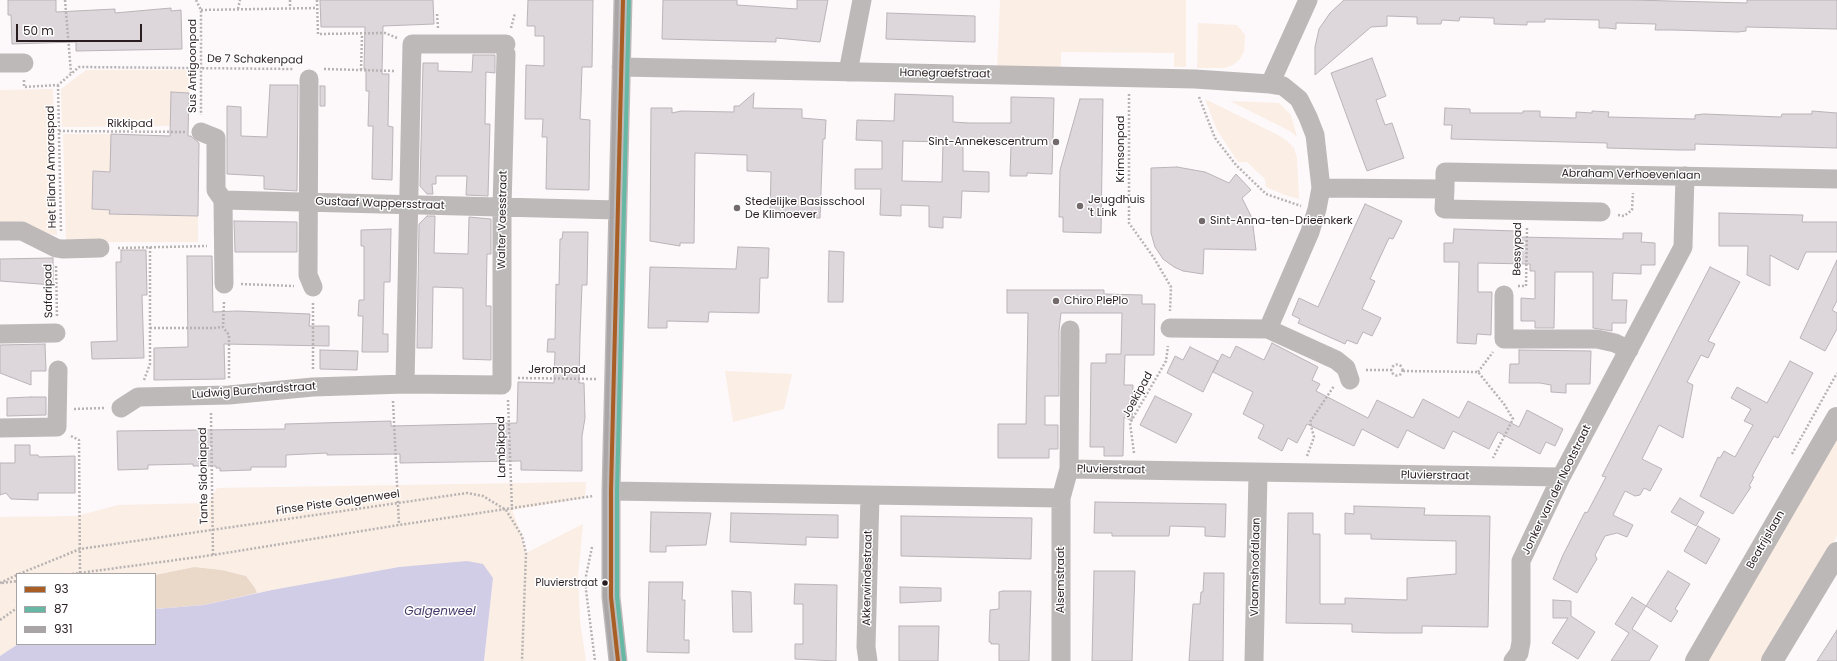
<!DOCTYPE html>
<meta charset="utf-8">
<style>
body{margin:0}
#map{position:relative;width:1837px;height:661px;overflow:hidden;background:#fdf8fa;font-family:Poppins,sans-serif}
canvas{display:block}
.legend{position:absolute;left:16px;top:573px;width:140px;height:72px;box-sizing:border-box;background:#fff;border:1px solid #a9a5a6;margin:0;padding:5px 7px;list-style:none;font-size:12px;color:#291d20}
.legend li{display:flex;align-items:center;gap:8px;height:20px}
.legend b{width:20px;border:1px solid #a9a5a6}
.scale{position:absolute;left:16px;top:24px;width:126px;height:18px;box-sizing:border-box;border:2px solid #291d20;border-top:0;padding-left:5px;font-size:12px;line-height:14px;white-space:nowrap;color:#291d20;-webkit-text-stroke:3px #fff;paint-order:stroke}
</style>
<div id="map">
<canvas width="1837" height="661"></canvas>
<ul class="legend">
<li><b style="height:5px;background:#a85e24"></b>93</li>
<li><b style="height:5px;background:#66b8a5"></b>87</li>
<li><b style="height:5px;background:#a9a5a6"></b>931</li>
</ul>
<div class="scale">50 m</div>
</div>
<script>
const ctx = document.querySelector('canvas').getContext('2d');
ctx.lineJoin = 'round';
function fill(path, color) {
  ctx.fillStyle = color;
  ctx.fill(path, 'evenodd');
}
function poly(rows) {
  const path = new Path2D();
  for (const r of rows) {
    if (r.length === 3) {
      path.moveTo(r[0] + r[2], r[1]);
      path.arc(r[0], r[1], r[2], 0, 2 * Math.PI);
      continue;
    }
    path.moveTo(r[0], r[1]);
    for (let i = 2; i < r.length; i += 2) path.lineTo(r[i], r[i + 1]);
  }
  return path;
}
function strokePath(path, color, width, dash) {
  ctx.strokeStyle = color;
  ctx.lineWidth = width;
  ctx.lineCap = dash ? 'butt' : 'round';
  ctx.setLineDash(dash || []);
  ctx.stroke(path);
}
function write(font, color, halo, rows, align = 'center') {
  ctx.font = font + ' Poppins,sans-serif';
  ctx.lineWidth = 3;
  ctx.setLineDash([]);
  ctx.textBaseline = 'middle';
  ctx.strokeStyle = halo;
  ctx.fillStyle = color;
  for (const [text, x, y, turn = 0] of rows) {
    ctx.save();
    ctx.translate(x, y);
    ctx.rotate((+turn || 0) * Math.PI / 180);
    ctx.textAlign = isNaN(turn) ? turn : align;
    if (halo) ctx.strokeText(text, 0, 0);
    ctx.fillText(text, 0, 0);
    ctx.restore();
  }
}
fill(poly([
 [1000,0,1186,0,1186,67,1174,67,1174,53,1061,52,1061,72,997,72],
 [1198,23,1237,25,1245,35,1244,52,1240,59,1233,65,1224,68,1197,68],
 [86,70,189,70,189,93,172,92,170,126,62,127,61,89],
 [53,89,57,235,0,227,0,90],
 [1205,99,1278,135,1287,141,1294,148,1297,158,1299,199,1285,195,1266,187,1265,179,1247,162,1238,162,1217,130],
 [1230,101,1279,103,1291,115,1297,137,1290,131],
 [63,134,111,134,111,172,93,171,92,209,110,210,110,214,198,216,198,242,66,242],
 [725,371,792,374,784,409,733,422],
 [1837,430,1837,536,1793,614,1764,661,1705,661],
 [586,482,585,498,512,510,522,536,526,553,583,524,578,576,580,621,586,661,484,661,493,578,399,567,257,593,255,588,246,576,222,570,194,567,155,575,17,574,18,644,0,656,0,517,77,516,118,505,208,503,217,488]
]), '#fbeee5');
fill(poly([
 [194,567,222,570,246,576,255,588,257,593,204,605,155,609,155,575]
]), '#ead8c9');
fill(poly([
 [467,561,483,564,493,578,484,661,0,661,0,656,18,644,155,644,155,609,204,605,272,590,399,567]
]), '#d2cde6');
const building = poly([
 [8,0,56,0,56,12,115,9,115,13,171,8,171,11,181,10,182,49,76,51,76,42,12,44,11,15,8,15,8,0],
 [320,0,433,0,434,24,383,26,382,74,389,74,388,126,393,127,392,180,372,179,373,126,368,126,369,91,366,91,366,69,364,69,365,27,321,27,320,0],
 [528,0,593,0,592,67,582,67,581,97,580,119,590,120,589,190,546,189,547,137,542,137,543,119,525,119,526,65,544,66,544,36,535,36,535,26,527,26,528,0],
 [663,0,737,0,737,5,797,9,797,0,828,0,820,42,776,38,776,42,662,39,663,0],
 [1344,0,1632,0,1747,3,1747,0,1837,0,1837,29,1746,27,1746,31,1738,32,1673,30,1655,30,1656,24,1616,23,1616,29,1607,28,1599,28,1599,20,1545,19,1545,22,1527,22,1527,25,1494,24,1494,18,1460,17,1459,21,1442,20,1441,24,1417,24,1417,17,1387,16,1387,26,1371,27,1315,75,1315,47,1319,29,1330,13,1344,0],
 [887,13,975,16,975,42,886,39,887,13],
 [473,55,495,55,495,73,486,72,485,124,490,124,488,196,466,195,467,176,436,176,436,184,432,184,433,194,427,194,420,186,423,63,438,63,438,71,472,72,473,55],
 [1372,58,1386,96,1376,100,1385,125,1392,123,1404,158,1367,171,1331,73,1372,58],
 [270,85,298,85,297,191,264,189,264,176,227,174,227,106,241,107,241,136,267,137,270,85],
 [320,86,325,86,325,106,320,106,320,86],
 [171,92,189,93,188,136,191,136,199,143,198,216,109,214,110,210,92,209,93,171,110,172,111,134,170,136,171,92],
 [754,93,753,108,802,109,802,118,826,120,825,139,823,139,820,218,770,217,771,172,747,171,747,155,695,153,694,243,680,243,680,246,650,241,651,108,672,108,672,113,681,111,734,112,734,106,739,106,754,93],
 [895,94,953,96,953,122,969,123,1011,123,1011,97,1054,98,1052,174,1027,173,1027,176,1010,176,1011,145,963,143,963,171,989,172,989,192,962,191,961,218,943,217,943,228,929,227,929,206,901,205,901,216,880,215,881,189,855,189,855,169,882,169,882,141,856,140,857,120,894,121,895,94],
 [903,141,943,142,942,182,902,181,903,141],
 [1080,99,1103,99,1101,233,1063,232,1063,217,1059,217,1060,170,1080,99],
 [1445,108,1470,109,1470,113,1523,113,1523,111,1540,111,1540,117,1576,118,1576,112,1592,113,1592,111,1609,112,1608,117,1695,119,1695,115,1704,114,1781,117,1782,114,1812,114,1812,111,1837,113,1837,148,1695,144,1695,150,1678,150,1607,148,1607,143,1451,139,1452,125,1444,125,1445,108],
 [1177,167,1205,172,1229,183,1236,174,1251,190,1242,198,1252,218,1256,250,1204,249,1203,274,1183,271,1174,267,1163,259,1155,247,1151,233,1151,168,1177,167],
 [1365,204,1402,221,1393,239,1389,238,1370,279,1375,281,1362,309,1381,318,1372,336,1363,332,1357,344,1347,340,1345,344,1298,323,1300,319,1292,315,1299,298,1318,307,1365,204],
 [1719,213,1803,215,1802,222,1837,222,1837,252,1806,252,1798,270,1770,255,1770,286,1747,275,1748,246,1719,246,1719,213],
 [427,216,435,216,434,253,468,254,469,217,491,219,491,254,487,254,486,306,491,306,491,360,463,359,463,288,433,287,432,348,417,348,419,224,427,216],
 [234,221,297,222,297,252,235,252,234,221],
 [391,229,390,282,384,282,383,334,388,334,388,352,362,352,363,316,358,316,359,300,364,300,364,246,361,246,361,230,391,229],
 [1454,229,1516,231,1516,237,1623,239,1623,233,1642,233,1641,242,1655,243,1655,265,1641,265,1641,274,1613,273,1612,300,1627,300,1626,313,1626,323,1612,323,1612,331,1593,328,1593,272,1555,272,1554,328,1535,328,1535,321,1521,321,1521,298,1535,299,1535,271,1530,271,1530,264,1478,263,1478,292,1492,292,1491,335,1477,334,1476,344,1457,343,1459,262,1444,262,1444,243,1453,243,1454,229],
 [563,232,588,232,587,285,582,285,580,337,579,383,584,383,585,418,582,436,582,471,521,470,521,461,400,463,400,454,327,455,327,453,286,455,286,467,251,467,251,470,220,471,220,468,216,468,216,466,193,466,193,464,148,465,148,469,118,470,117,431,285,429,285,424,391,421,391,426,517,423,518,382,554,383,555,352,547,352,548,339,555,339,556,284,559,285,560,239,562,239,563,232],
 [738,247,769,248,768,278,760,278,759,313,709,312,708,322,667,321,667,328,648,328,650,267,736,269,738,247],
 [121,250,146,250,147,295,142,295,144,358,92,359,91,342,117,341,116,262,121,262,121,250],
 [829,251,844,252,843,302,828,302,829,251],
 [187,256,212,256,213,312,237,311,310,314,309,326,329,326,329,346,224,344,225,379,154,380,154,348,188,347,187,256],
 [53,258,53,285,0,281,0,259,53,258],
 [1837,260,1837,301,1832,310,1837,313,1837,329,1825,351,1800,338,1837,260],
 [1710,267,1740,282,1708,341,1715,344,1708,358,1701,355,1687,382,1693,385,1683,438,1659,425,1642,459,1662,469,1650,491,1644,488,1640,495,1635,496,1625,491,1613,515,1633,525,1627,537,1617,533,1605,536,1595,555,1597,559,1577,593,1553,579,1563,555,1585,512,1587,513,1606,477,1602,476,1710,267],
 [1007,290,1104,290,1104,294,1142,295,1142,304,1155,304,1154,355,1125,355,1124,385,1133,385,1132,421,1124,417,1123,456,1104,456,1104,447,1090,447,1091,363,1106,363,1106,354,1121,354,1122,313,1061,313,1059,330,1059,396,1045,396,1045,425,1058,425,1058,449,1049,449,1049,458,998,458,998,424,1026,424,1028,313,1007,313,1007,290],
 [1272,343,1318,367,1312,380,1320,384,1316,391,1368,418,1377,400,1413,418,1423,399,1459,418,1468,401,1519,427,1527,410,1563,429,1555,446,1546,442,1540,454,1498,432,1489,449,1453,431,1444,449,1407,430,1398,448,1362,429,1354,446,1307,424,1297,443,1288,438,1282,451,1258,438,1264,425,1243,414,1253,392,1213,372,1222,354,1230,358,1236,346,1264,360,1272,343],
 [45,344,46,371,31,371,31,385,0,373,0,345,45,344],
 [1190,347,1218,361,1203,392,1167,373,1175,356,1183,360,1190,347],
 [320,350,358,351,357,370,320,369,320,350],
 [1519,350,1591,351,1590,384,1566,384,1566,393,1551,392,1551,385,1540,383,1509,383,1510,364,1519,364,1519,350],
 [1790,361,1813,373,1778,438,1774,436,1752,476,1754,477,1749,486,1751,487,1733,514,1700,496,1718,457,1720,458,1724,451,1735,457,1753,425,1744,421,1751,409,1731,398,1737,387,1767,403,1790,361],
 [1155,396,1192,414,1176,443,1140,425,1155,396],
 [31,397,46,397,46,415,7,416,7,398,31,397],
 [15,445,30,445,30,455,38,455,39,457,75,456,75,493,38,493,38,500,11,499,6,493,0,495,0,463,15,463,15,445],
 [1680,498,1704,512,1696,526,1671,512,1680,498],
 [1095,502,1226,504,1225,537,1205,536,1205,527,1170,526,1169,536,1112,536,1112,533,1094,533,1095,502],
 [1354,506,1425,508,1424,515,1490,516,1488,627,1422,626,1422,633,1387,633,1352,632,1352,624,1286,623,1288,513,1313,513,1313,534,1320,534,1320,604,1345,604,1345,598,1407,600,1407,578,1456,574,1456,541,1371,539,1371,534,1345,534,1345,513,1354,514,1354,506],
 [651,512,711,513,706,545,666,546,666,552,650,552,651,512],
 [731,513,838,515,838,538,806,537,806,545,730,542,731,513],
 [901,516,1032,518,1031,559,901,556,901,516],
 [1698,526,1720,539,1706,564,1684,551,1698,526],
 [1094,571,1135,571,1132,661,1092,661,1094,571],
 [1668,571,1690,584,1675,609,1678,611,1671,622,1646,606,1632,629,1658,646,1649,661,1611,661,1629,633,1615,624,1632,597,1646,606,1668,571],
 [1204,573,1224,573,1223,661,1189,661,1193,604,1200,604,1201,592,1203,592,1204,573],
 [649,582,683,582,682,600,685,600,684,640,689,640,689,653,647,652,649,582],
 [795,584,837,585,836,661,795,659,795,644,803,644,803,604,794,604,795,584],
 [900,587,941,588,941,601,900,603,900,587],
 [732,591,751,592,752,632,733,632,732,591],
 [1003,591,1031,591,1029,661,999,661,999,644,991,644,991,642,989,642,990,610,999,609,999,592,1003,591],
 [1553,600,1571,601,1571,616,1595,632,1578,659,1552,643,1568,618,1553,618,1553,600],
 [899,626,939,626,938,661,899,661,899,626],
 [1837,630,1837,661,1817,661,1837,630]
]);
fill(building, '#ddd6db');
strokePath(building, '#bab4b9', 1);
strokePath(poly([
 [65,0,71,73],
 [196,0,201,10,201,115],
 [290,0,290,8],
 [317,0,318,34,385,33,397,38],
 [238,9,240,0],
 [201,10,317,8],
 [437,14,438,28],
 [511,28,515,13],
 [324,69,395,71],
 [361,70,362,35],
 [24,80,24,87,58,85,79,67,294,69],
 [58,85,61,231],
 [1129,94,1129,223,1154,258,1171,287,1170,311],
 [1199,97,1215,138,1236,165,1266,194,1301,206],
 [59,131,185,132],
 [1618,215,1624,216,1632,210,1633,193],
 [118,248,207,246],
 [56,266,57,317],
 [241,284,294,286],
 [1518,286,1526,286,1527,227],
 [224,302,223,327,229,335,229,379],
 [313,303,313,370],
 [150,328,213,328,223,327],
 [1397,370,5.5],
 [1366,370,1392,370],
 [1403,371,1478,372,1504,404,1513,419,1493,458],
 [1478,372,1493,352],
 [518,378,597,379],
 [144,380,150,364,150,247],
 [508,400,512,510],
 [393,401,399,525],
 [74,409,105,408],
 [211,413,213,555],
 [71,436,79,440,80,573],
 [1134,453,1130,423,1166,361,1168,346],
 [1792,454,1837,373],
 [1307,456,1314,437,1310,422,1334,386],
 [592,547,586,576,586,590,595,661],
 [19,574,80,549,467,493,483,496,506,510,522,536,526,553,522,661],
 [72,574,213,555,399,525,593,496],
 [0,583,17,575],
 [2,583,17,581],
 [0,620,17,608]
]), '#b7b3b3', 2.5, [2, 2]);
strokePath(poly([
 [0,63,24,63],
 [621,67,1195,79,1270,84],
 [848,72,862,0],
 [309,79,308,275,313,287],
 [201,132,216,138,216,190,223,200,618,210],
 [1321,188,1445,189,1445,172,1837,179],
 [1445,189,1444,209,1601,212],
 [223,200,224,284],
 [0,231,22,231,56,248,62,249,100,248],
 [1504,295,1504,339,1597,339,1615,343,1629,350],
 [1170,328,1268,329,1336,360,1346,368,1350,380],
 [1268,329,1310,232,1317,209,1321,188,1315,135,1308,117,1299,99,1283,86,1270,84,1308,0],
 [0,334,56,333],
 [405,384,412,44,506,44],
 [121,408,138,397,229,395,313,387,405,384,502,385,502,208,506,54],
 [0,428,57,427,58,370],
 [1069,469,1070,330],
 [611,491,1061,498,1069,469,1561,477],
 [1061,498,1061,661],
 [618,661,611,597,611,491,623,0],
 [868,661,866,647,870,496],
 [1254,661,1258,473],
 [1513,661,1519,653,1521,642,1521,561,1561,477,1683,247,1685,176]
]), '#bdb9b9', 19);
strokePath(poly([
 [1696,661,1837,418],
 [1772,661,1837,553]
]), '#bdb8b8', 22);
strokePath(poly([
 [618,661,611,597,611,491,623,0]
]), '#a85e24', 4);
strokePath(poly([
 [624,660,617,597,617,491,629,0]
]), '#66b8a5', 4);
strokePath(poly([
 [612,661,605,597,605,491,617,0]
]), '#a9a5a6', 4);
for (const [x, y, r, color] of [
 [1056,142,4,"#736a6c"],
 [1080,206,4,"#736a6c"],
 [737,208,4,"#736a6c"],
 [1202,221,4,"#736a6c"],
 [1056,301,4,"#736a6c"],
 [605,583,3.5,"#291d20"]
]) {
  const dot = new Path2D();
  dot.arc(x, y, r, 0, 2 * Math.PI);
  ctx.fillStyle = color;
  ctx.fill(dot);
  strokePath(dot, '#fff', 1.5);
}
write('10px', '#291d20', '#fff', [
 ["Pluvierstraat",598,583]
], 'right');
write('11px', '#291d20', '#fff', [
 ["De 7 Schakenpad",255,60,1],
 ["Sus Antigoonpad",193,66,-90],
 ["Hanegraefstraat",945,74,1],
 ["Rikkipad",130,124],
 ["Krimsonpad",1121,149,-90],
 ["Het Eiland Amoraspad",52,167,-91],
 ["Abraham Verhoevenlaan",1631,175,1],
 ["Gustaaf Wappersstraat",380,204,2],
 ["Walter Vaesstraat",503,220,-89],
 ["Bessypad",1518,249,-89],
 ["Safaripad",49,291,-91],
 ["Jerompad",557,370],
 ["Ludwig Burchardstraat",254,391,-4],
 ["Joekipad",1138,395,-61],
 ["Lambikpad",502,447,-91],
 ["Pluvierstraat",1111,470,1],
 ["Tante Sidoniapad",204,476,-91],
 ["Pluvierstraat",1435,476,1],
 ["Jonker van der Nootstraat",1557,490,-64],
 ["Finse Piste Galgenweel",338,503,-8],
 ["Beatrijslaan",1766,540,-60],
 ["Vlaamshoofdlaan",1256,567,-89],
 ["Akkerwindestraat",868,578,-89],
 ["Alsemstraat",1061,580,-90]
]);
write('11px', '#291d20', '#fff', [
 ["Sint-Annekescentrum",1048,142,"right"],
 ["Jeugdhuis",1088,200],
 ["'t Link",1088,213],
 ["Stedelijke Basisschool",745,202],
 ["De Klimoever",745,215],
 ["Sint-Anna-ten-Drieënkerk",1210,221],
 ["Chiro PlePlo",1064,301]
], 'left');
write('italic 12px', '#463a6b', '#fff', [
 ["Galgenweel",440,612]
]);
</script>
